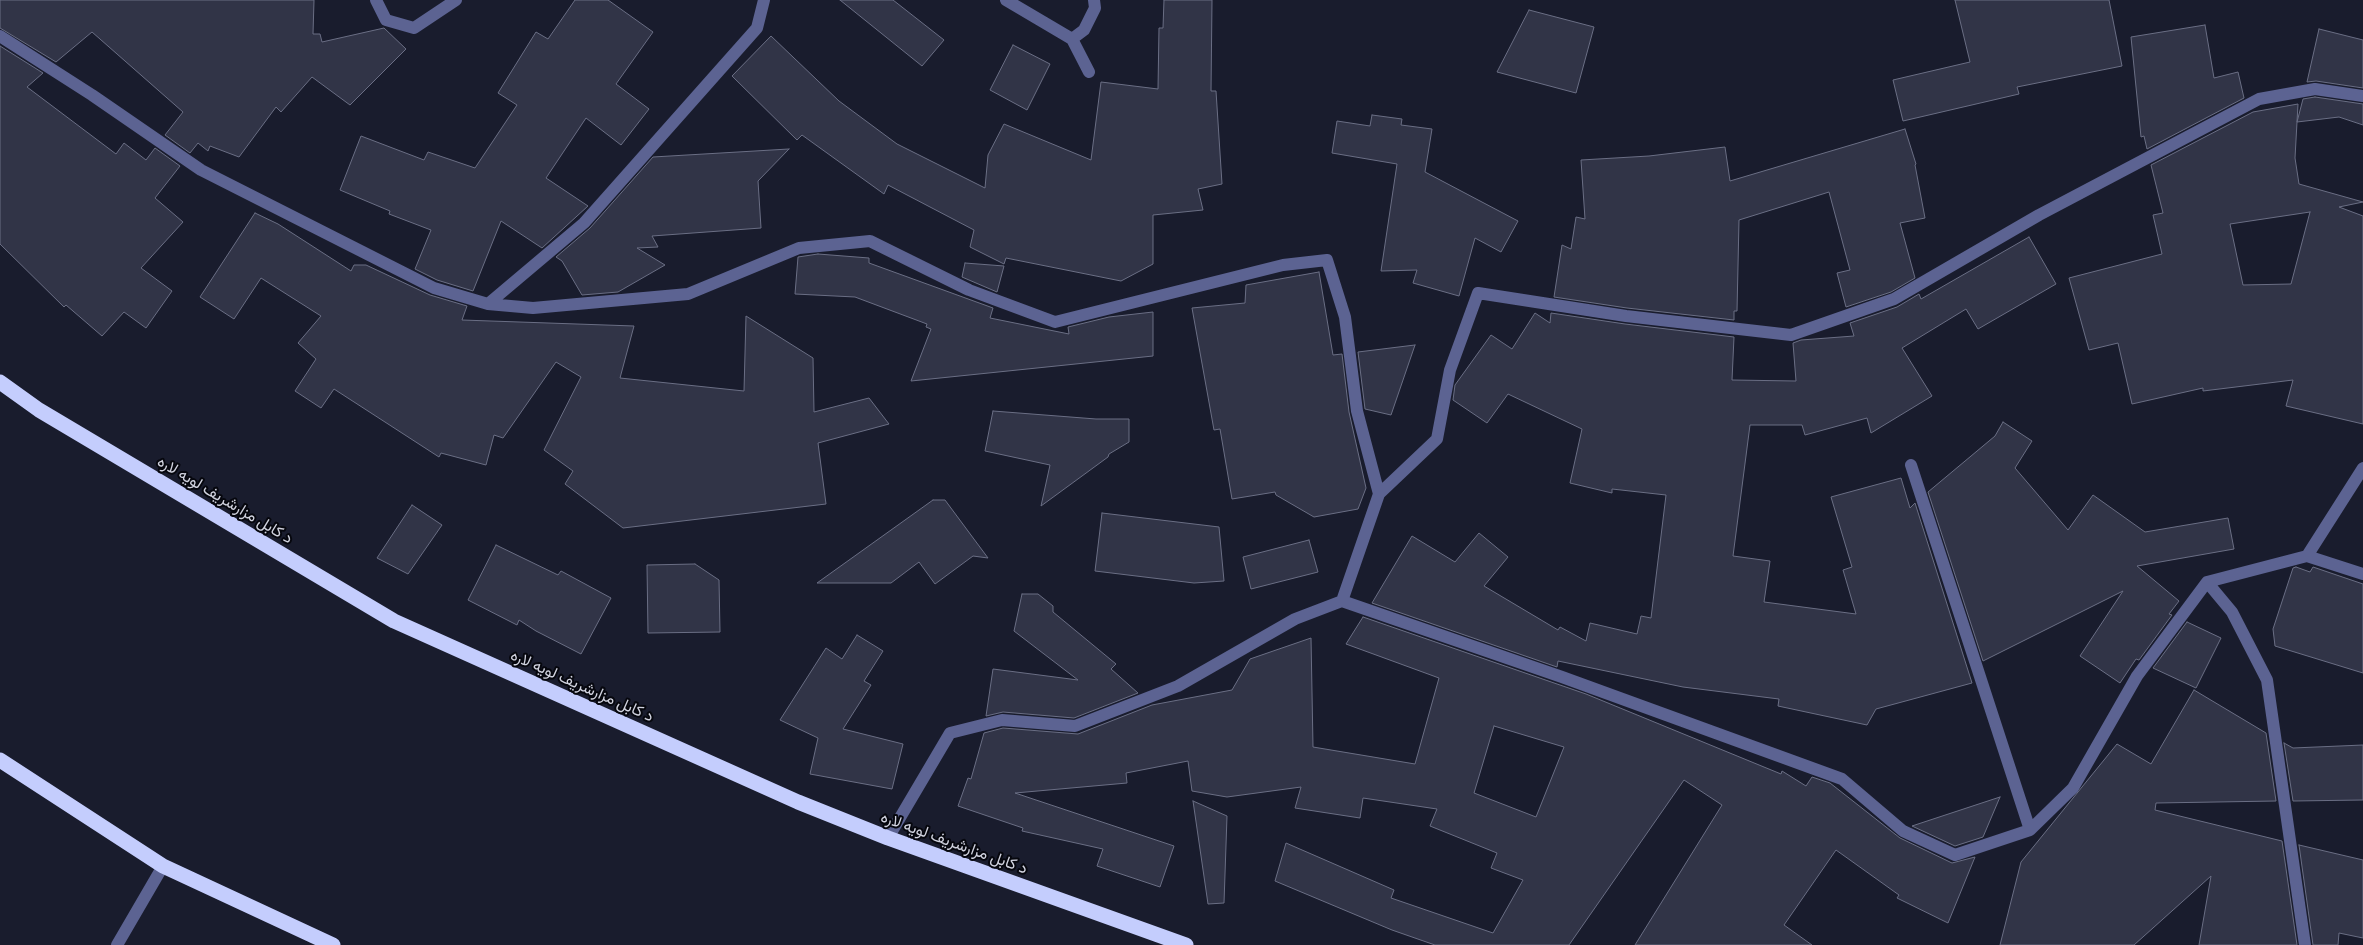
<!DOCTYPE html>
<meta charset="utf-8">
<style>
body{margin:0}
canvas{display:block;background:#191c2d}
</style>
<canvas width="2363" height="945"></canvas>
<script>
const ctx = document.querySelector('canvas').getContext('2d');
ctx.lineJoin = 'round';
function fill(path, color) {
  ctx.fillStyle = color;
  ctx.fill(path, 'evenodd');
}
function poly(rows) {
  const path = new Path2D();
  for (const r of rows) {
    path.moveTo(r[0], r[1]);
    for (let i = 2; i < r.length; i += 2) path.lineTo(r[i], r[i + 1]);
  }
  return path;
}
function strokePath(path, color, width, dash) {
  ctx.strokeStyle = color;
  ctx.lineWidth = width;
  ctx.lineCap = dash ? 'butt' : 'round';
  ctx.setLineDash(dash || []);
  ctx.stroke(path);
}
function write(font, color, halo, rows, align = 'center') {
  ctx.font = font + ' Cabin,Vazirmatn,sans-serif';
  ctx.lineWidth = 4;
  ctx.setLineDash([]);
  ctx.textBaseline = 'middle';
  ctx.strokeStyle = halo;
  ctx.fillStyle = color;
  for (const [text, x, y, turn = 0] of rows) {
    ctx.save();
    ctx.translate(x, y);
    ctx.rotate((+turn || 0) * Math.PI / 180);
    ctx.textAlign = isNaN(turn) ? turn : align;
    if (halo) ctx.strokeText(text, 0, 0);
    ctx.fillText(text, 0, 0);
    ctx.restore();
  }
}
const building = poly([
 [0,0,314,0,313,34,320,34,322,42,384,28,406,49,350,105,312,77,281,112,276,107,239,157,210,146,208,151,198,143,190,153,165,135,183,112,92,32,56,62,0,28,0,0],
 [575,0,608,0,653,32,616,84,649,109,621,145,586,118,546,178,588,206,542,248,501,221,473,291,437,280,415,269,431,230,389,214,390,211,340,190,361,136,424,160,428,152,475,168,517,105,498,93,536,32,548,39,575,0],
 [840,0,893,0,944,40,922,66,840,0],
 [1164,0,1212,0,1211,91,1216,91,1222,184,1198,189,1203,210,1153,215,1153,264,1121,281,1006,258,1004,264,970,247,974,230,888,185,884,194,802,135,797,140,732,76,771,36,839,101,897,144,985,188,988,155,1004,124,1091,160,1101,82,1158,89,1159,28,1163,28,1164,0],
 [1955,0,2109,0,2122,66,2017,87,2019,94,1903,121,1893,80,1970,62,1955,0],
 [1529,10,1594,27,1576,93,1497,72,1529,10],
 [2205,25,2214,78,2238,72,2244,98,2147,149,2144,136,2141,137,2131,37,2205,25],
 [2319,29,2363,40,2363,88,2316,81,2307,82,2319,29],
 [1013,45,1050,64,1027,110,990,90,1013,45],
 [0,46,43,73,27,87,116,154,124,143,146,160,155,148,180,166,155,198,183,222,141,268,172,291,146,328,124,312,102,336,66,305,64,307,0,244,0,46],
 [2315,97,2363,104,2363,125,2339,117,2297,122,2295,158,2299,184,2363,202,2339,207,2363,216,2363,424,2286,406,2293,380,2203,391,2203,388,2132,404,2118,343,2089,350,2069,278,2162,254,2153,215,2163,213,2151,165,2253,112,2298,104,2297,122,2303,99,2315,97],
 [2310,212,2291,284,2243,285,2230,224,2310,212],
 [1372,115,1402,119,1401,125,1432,129,1425,172,1518,221,1501,252,1475,238,1459,296,1413,283,1417,270,1381,271,1397,164,1332,153,1337,121,1370,126,1372,115],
 [1905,129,1916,164,1915,165,1925,218,1900,223,1915,278,1891,292,1846,307,1837,273,1850,270,1829,192,1739,220,1737,311,1734,311,1734,320,1627,308,1554,297,1562,245,1571,249,1576,217,1585,219,1581,160,1649,156,1725,147,1730,181,1905,129],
 [789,149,758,181,761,228,652,236,658,247,637,248,665,265,618,292,582,295,562,261,556,257,590,228,653,157,789,149],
 [255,213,278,224,351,271,354,265,366,265,430,295,467,306,462,320,634,326,620,378,744,391,746,316,813,358,814,412,869,398,889,424,818,443,826,504,623,528,565,484,573,471,544,450,581,377,556,362,503,438,494,435,486,465,441,453,439,457,334,389,321,408,295,391,316,359,298,343,321,316,261,278,234,319,200,297,255,213],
 [2029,237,2056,284,1978,329,1966,309,1902,348,1932,396,1871,433,1867,418,1805,435,1802,425,1750,425,1733,556,1770,561,1764,602,1856,614,1843,570,1852,567,1831,497,1901,478,1910,508,1915,503,1972,683,1876,709,1867,725,1778,706,1779,699,1683,687,1558,661,1557,667,1372,603,1412,536,1455,562,1479,533,1508,557,1484,586,1558,630,1560,627,1586,641,1590,623,1637,634,1641,616,1651,618,1666,495,1612,489,1612,493,1570,483,1582,429,1508,394,1487,423,1453,400,1455,385,1491,335,1512,349,1535,313,1550,323,1551,313,1625,324,1734,337,1732,380,1796,381,1793,343,1801,340,1854,336,1850,323,1897,307,1919,294,1921,299,2029,237],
 [818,254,869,258,869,263,993,308,990,318,1069,334,1068,327,1109,317,1153,312,1153,356,911,381,931,329,926,327,927,324,855,297,795,294,798,257,818,254],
 [965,263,1004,266,997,292,962,277,965,263],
 [1319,272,1333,355,1342,354,1349,412,1366,488,1358,509,1314,517,1276,495,1275,492,1232,499,1220,429,1214,430,1192,308,1245,303,1246,285,1319,272],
 [1415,345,1391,415,1365,409,1358,352,1415,345],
 [993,411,1096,419,1129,419,1129,442,1109,454,1108,457,1041,506,1050,465,985,451,993,411],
 [2003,422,2032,441,2015,468,2068,530,2093,495,2145,532,2228,518,2234,549,2137,566,2179,601,2169,614,2172,615,2139,660,2136,659,2120,683,2080,656,2123,591,1983,661,1928,492,1995,436,2003,422],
 [933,500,945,500,988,558,973,556,935,584,919,562,891,583,817,583,933,500],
 [412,505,442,525,408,574,377,558,412,505],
 [1102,513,1219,527,1224,581,1194,583,1095,571,1102,513],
 [1309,540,1318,572,1251,589,1243,557,1309,540],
 [496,545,558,575,561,571,611,598,581,654,536,631,519,620,517,625,468,600,496,545],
 [695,564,719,580,720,632,648,633,647,565,695,564],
 [2296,567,2310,572,2313,567,2363,584,2363,673,2275,646,2273,629,2293,568,2296,567],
 [1022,594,1038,594,1053,606,1053,612,1116,664,1111,669,1138,693,1074,718,1003,712,986,716,993,669,1078,680,1014,631,1022,594],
 [1363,617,1586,694,1781,774,1782,771,1806,786,1812,777,1830,783,1900,838,1952,863,1975,857,1948,923,1897,898,1899,895,1836,850,1784,925,1812,945,1635,945,1722,805,1684,780,1569,945,1435,945,1392,930,1275,881,1286,843,1394,890,1391,898,1493,933,1523,880,1491,868,1497,853,1430,826,1437,809,1363,798,1360,818,1295,808,1301,787,1227,797,1192,791,1188,761,1126,773,1127,783,1015,793,1174,846,1160,887,1097,866,1103,849,1022,831,1023,828,958,806,968,778,971,779,984,733,1003,728,1078,734,1152,705,1232,690,1250,659,1311,638,1313,747,1415,764,1439,678,1346,644,1363,617],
 [1494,726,1564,747,1536,817,1474,793,1494,726],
 [2187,622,2221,638,2196,688,2153,668,2187,622],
 [857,635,883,651,864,681,871,685,843,729,903,744,892,789,810,774,818,738,780,720,826,648,842,659,857,635],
 [2194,690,2266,733,2276,801,2156,803,2155,810,2282,841,2297,945,2199,945,2211,876,2134,945,2000,945,2021,862,2117,744,2151,764,2194,690],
 [2284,743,2293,748,2363,745,2363,800,2293,801,2284,743],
 [2000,797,1983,837,1955,846,1912,826,2000,797],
 [1193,801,1227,816,1224,903,1208,904,1193,801],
 [2299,845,2363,860,2363,938,2339,933,2338,945,2313,945,2299,845]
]);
fill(building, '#313447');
strokePath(building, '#6a6e84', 1);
strokePath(poly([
 [376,0,386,20,414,28,456,0],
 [1006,0,1072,39,1084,30,1095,8,1094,0],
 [0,36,92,95,201,170,434,288,488,304,533,308,688,294,799,248,870,241,969,290,1055,322,1283,265,1327,260,1345,317,1357,411,1379,494,1342,601],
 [1072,39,1089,72],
 [488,304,584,223,757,28,764,0],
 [1911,465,2030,830],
 [1379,494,1437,439,1450,370,1478,293,1626,316,1791,335,1894,299,2039,215,2259,99,2315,89,2363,96],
 [2307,556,2363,468],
 [2207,582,2307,556,2363,574],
 [888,838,950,733,1002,720,1075,726,1178,686,1295,619,1342,601,1562,677,1842,779,1903,831,1955,855,2030,830,2073,788,2137,676,2207,582,2232,612,2267,680,2305,945],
 [117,945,163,866]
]), '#5c6392', 12);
strokePath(poly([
 [0,382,39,410,394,621,798,802,888,838,1186,945],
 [0,760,163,866,333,945]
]), '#c4cdfd', 15);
write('16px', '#d1d3df', '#06070e', [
 ["د کابل مزارشریف لویه لاره",225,500,31],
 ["د کابل مزارشریف لویه لاره",582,686,24],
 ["د کابل مزارشریف لویه لاره",954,843,20]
]);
</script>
